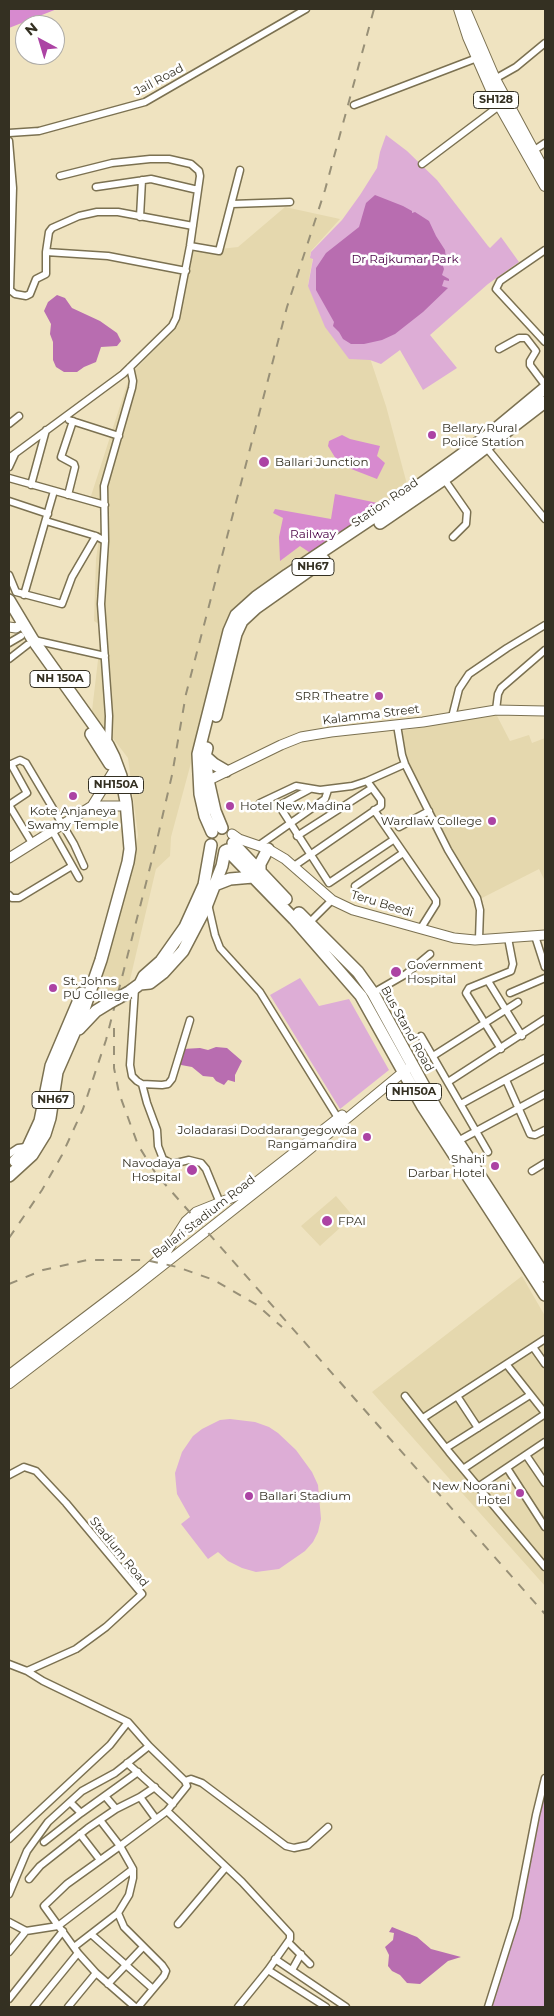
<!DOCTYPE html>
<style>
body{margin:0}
#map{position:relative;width:554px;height:2016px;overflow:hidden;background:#efe3c0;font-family:Montserrat,sans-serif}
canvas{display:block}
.frame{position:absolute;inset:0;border:10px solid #343022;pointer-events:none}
.north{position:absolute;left:15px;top:15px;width:50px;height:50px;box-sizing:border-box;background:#fff;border:1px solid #aeaca7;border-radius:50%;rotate:321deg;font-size:14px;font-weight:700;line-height:20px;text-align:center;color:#343022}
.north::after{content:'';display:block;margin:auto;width:18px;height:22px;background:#ac43a4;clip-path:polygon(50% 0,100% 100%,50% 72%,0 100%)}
</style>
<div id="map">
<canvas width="554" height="2016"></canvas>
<div class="frame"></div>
<div class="north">N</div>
</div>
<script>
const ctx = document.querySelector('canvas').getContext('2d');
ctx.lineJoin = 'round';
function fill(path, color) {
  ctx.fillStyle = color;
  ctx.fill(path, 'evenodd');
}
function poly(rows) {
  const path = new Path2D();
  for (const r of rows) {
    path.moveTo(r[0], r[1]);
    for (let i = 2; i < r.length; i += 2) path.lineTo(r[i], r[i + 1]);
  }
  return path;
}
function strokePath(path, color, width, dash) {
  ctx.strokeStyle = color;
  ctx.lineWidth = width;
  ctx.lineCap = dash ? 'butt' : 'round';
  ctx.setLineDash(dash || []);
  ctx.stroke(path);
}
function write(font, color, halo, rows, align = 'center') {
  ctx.font = font + ' Montserrat,sans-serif';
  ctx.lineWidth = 5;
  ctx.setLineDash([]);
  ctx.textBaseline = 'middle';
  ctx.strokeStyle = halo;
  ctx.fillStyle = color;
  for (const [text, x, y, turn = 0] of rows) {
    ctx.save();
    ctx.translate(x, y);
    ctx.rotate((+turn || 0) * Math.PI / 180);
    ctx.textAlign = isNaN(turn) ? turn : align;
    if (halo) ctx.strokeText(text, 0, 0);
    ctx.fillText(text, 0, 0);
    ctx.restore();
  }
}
fill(poly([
 [285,207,340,219,311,251,310,256,313,257,308,285,325,325,370,358,386,406,408,488,230,618,171,837,170,856,156,869,129,984,105,999,98,988,133,867,138,835,128,758,92,711,102,626,94,621,96,559,103,510,96,507,97,499,91,496,130,375,178,326,193,252,238,247],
 [496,714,510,741,529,735,532,743,545,738,545,881,539,869,482,898,451,849,407,759,401,731],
 [336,1196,353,1216,320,1246,301,1226],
 [522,1276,545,1316,545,1586,372,1392]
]), '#e5d8ae');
fill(poly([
 [386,135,407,151,437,180,488,246,490,248,501,237,519,262,488,284,430,335,457,368,423,390,400,350,381,364,370,360,349,359,325,327,308,286,313,259,310,258,311,252,342,220,360,195,377,168,380,152],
 [300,978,319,1006,349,999,389,1070,340,1109,270,995],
 [230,1419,255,1422,269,1427,278,1433,296,1450,312,1472,318,1485,321,1519,318,1532,313,1542,305,1551,279,1569,256,1572,242,1568,228,1561,218,1552,208,1559,181,1524,190,1517,177,1494,176,1484,175,1473,182,1452,193,1436,202,1429,220,1420],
 [545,1790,545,2007,490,2007,506,1954,513,1940]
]), '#ddadd6');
fill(poly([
 [9,9,57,9,9,28],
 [342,435,350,439,380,446,377,456,385,463,377,479,341,465,336,459,328,446,329,441],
 [335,494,387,505,315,556,300,546,280,561,279,537,283,518,273,513,275,509,331,519]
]), '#d78acf');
fill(poly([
 [375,195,403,206,412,211,412,213,415,212,429,221,436,236,445,250,446,259,442,263,444,269,442,275,449,279,449,281,444,280,442,286,448,288,423,312,395,334,382,340,364,344,351,344,343,339,339,332,333,326,334,322,316,290,316,268,326,253,359,227,366,203],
 [57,295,65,298,72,308,100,321,117,333,121,341,117,346,101,347,96,362,84,367,77,372,64,372,56,367,53,360,53,342,50,334,51,324,44,311,48,302],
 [216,1047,227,1048,242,1061,235,1075,235,1082,228,1080,224,1085,216,1081,213,1077,203,1076,192,1067,181,1065,179,1058,183,1049,200,1048,208,1050],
 [392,1927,417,1937,431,1949,461,1957,448,1961,420,1984,407,1983,400,1975,392,1971,388,1966,389,1955,385,1947,393,1940,394,1933,389,1932]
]), '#b86db0');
const street = poly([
 [493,80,516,67,545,43],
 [354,105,477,58],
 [9,133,39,131,145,102,306,9],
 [9,141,13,188,10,188],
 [533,151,545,143],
 [422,164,499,106],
 [96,187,151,179,198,190],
 [13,188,10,290,15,294,26,296,30,294,36,279,46,274,46,252,49,232,52,228,79,216,97,212,118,212,193,226],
 [232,204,290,202],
 [140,217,142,180],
 [190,246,219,251,240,170],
 [545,250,500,281,496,289,545,342],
 [46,252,108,256,186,271],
 [499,349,519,338,526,338,536,351,530,361,530,365,545,385],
 [69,420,119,436],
 [9,424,19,416],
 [485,446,545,519],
 [9,458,123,374,172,326,176,318,190,246,200,176,199,171,191,164,169,159,150,159,112,163,60,176],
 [9,467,15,454],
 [9,478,105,505],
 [444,479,467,512,466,524,453,537],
 [31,485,46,430],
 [68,495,75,467,74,464,61,457,73,421],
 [9,501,48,514],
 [46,521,96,536,105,541],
 [9,575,16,592,62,604,72,577,96,536],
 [24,595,54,491],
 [34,640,105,656],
 [9,643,21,636],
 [9,659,27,645],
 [496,710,498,694,501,688,545,650],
 [452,717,459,689,469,674,507,648,545,625],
 [397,725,402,755,405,764,448,850,477,898,480,910,479,939],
 [108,744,109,716,101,604,105,541,104,486,132,388,133,381,130,367],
 [9,765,20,760,26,763,74,844,84,866],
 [310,789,282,804,280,807,329,883,393,840],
 [260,803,296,786,320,790,352,786,367,781,405,764],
 [9,805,27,793,11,764],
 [9,805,32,843],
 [374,810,436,900,436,904,421,928],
 [399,827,429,811],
 [53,832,79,878],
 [297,836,372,788],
 [258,846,325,799,328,790],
 [294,866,381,806,381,800,367,781],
 [355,886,403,853],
 [9,895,12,898,19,898,72,866],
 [208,904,215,935,220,948,260,992,338,1118],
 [308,924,332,900],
 [535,936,545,967],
 [488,981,522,1036],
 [135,988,130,1065,132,1076,137,1081,142,1084,162,1085,168,1084,172,1079,190,1020],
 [373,993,406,974,430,954],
 [510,993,545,978],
 [421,1036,488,1152],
 [501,1049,466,993,469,988,511,971,513,964,508,938],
 [433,1056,518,1002],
 [506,1080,530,1134,535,1135,545,1130],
 [448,1082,545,1019],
 [142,1084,147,1103,157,1130,158,1146,163,1159,172,1164,189,1160,201,1163,206,1169,220,1203],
 [461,1104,545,1058],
 [458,1141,545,1094],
 [9,1154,18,1148,26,1147],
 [532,1171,545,1163],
 [533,1347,545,1364],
 [507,1365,545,1413],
 [405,1396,449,1452,545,1567],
 [457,1396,478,1428],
 [423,1418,545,1339],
 [446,1448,530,1395],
 [526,1455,545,1483],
 [507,1468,545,1527],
 [463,1469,545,1414],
 [9,1475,24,1467,36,1471,66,1503,142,1594,106,1627,76,1649,27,1671,9,1664],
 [478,1487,545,1442],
 [27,1671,43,1681,128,1722,149,1746],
 [127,1763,173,1804],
 [185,1781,191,1779,202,1783,286,1846,294,1848,308,1845,328,1827],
 [105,1796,116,1809],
 [140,1797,156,1819],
 [167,1811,242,1882,290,1934,290,1939,268,1970,238,2007],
 [81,1813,138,1772],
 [80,1834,100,1860],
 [9,1839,110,1745,128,1722],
 [44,1842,81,1813,70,1802],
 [29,1879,40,1866,88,1828,116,1809,140,1797,155,1787],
 [9,1894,27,1851,48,1822,82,1791,115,1773,149,1746,185,1781,187,1786,167,1811,120,1846,133,1869,133,1878,129,1895,118,1913,74,1947],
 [118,1913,124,1927,162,1965,166,1971,164,1976,138,2007],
 [9,1922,26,1931],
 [178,1924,226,1867],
 [91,1934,153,1989],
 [288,1942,310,1964],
 [9,1952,26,1931,58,1926,133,1869],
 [78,1953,96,1973,135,2007],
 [275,1959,346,2007],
 [268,1970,326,2007],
 [292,1970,301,1954],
 [108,1984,143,1947],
 [9,1999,63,1931],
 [34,2007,78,1953,44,1906,67,1884,120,1846,100,1820],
 [68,2007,96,1973],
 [488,2007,516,1918,536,1815,545,1778]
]);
const secondary = poly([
 [9,627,16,628,22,624],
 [203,783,281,745,301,737,331,732,423,722,496,710,545,711],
 [92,806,120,806],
 [232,834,239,839,268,849,285,859,332,900,353,910,454,938,475,940,545,935],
 [9,858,92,806,113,772,119,769],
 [9,1375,142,1274,165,1254,186,1221,196,1212,241,1194,342,1115],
 [9,1384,124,1296,299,1158,407,1069]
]);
const primary = poly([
 [459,9,468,37,493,94,545,186],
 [465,9,495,79,545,172]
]);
const highway = poly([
 [380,523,450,475,545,402],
 [9,600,33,640,108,745,114,757,121,776,126,802,130,849,128,862,101,960,82,1015,57,1072,50,1118,45,1134,32,1155,9,1176],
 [216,716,236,634,242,621,256,608,324,560],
 [91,734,110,764],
 [207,748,205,756,208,780,215,811,222,828],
 [205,756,214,764,226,771],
 [212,832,205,816,200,794,198,754,229,631,236,615,256,597,287,575,389,507,486,437,545,388],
 [233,843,286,899],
 [227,850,294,919,361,996,423,1107,545,1295],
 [260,871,260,864,268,849],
 [212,886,230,879,253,877],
 [299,913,358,972,373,993,436,1108,545,1276],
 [140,984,150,983,163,973,183,951,206,907,222,866,225,851],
 [129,992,140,984,144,976,161,961,185,927,204,885,211,845],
 [79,1029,96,1011,109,1003],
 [15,1161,28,1147,40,1121,51,1066,82,993]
]);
strokePath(street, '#7b7151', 9);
strokePath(secondary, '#7b7151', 11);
strokePath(primary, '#7b7151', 12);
strokePath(highway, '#7b7151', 14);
strokePath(street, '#fff', 6);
strokePath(secondary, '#fff', 9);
strokePath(primary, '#fff', 10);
strokePath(highway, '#fff', 11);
strokePath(poly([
 [114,1028,114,1068,119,1093,138,1145,156,1174,545,1614],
 [9,1238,42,1190,62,1155,83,1109,106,1040,157,840,172,775,186,694,287,307,325,190,374,9],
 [9,1284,43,1270,87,1260,146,1260,177,1267,214,1280,257,1305,282,1327]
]), '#989077', 2, [9, 9]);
const highwayBridge = poly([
 [109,1003,129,992]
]);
strokePath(highwayBridge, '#7b7151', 14, []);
strokePath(highwayBridge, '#fff', 11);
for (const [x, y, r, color] of [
 [432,435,5,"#ac43a4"],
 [264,462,6,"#ac43a4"],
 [379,696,5,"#ac43a4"],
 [73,796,5,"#ac43a4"],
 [230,806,5,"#ac43a4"],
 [492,821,5,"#ac43a4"],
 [396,972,6,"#ac43a4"],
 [53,988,5,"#ac43a4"],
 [367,1137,5,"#ac43a4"],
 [495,1166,5,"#ac43a4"],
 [192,1170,6,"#ac43a4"],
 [327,1221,6,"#ac43a4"],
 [520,1493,5,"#ac43a4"],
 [249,1496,5,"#ac43a4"]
]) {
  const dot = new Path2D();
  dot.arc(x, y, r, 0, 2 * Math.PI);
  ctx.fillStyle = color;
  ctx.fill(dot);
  strokePath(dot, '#fff', 2);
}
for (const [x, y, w] of [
 [496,100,45],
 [313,567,42],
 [60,679,60],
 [116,785,55],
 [414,1092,55],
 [53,1100,42]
]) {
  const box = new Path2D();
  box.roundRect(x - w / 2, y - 8.5, w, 17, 4);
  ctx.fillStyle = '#fff';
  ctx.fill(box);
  strokePath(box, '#343022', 1);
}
write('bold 11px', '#343022', null, [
 ["SH128",496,100],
 ["NH67",313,567],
 ["NH 150A",60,679],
 ["NH150A",116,785],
 ["NH150A",414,1092],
 ["NH67",53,1100]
]);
write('12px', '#343022', '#fff', [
 ["Jail Road",159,80,-28],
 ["Station Road",385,503,-34],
 ["Kalamma Street",371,715,-7],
 ["Teru Beedi",382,904,17],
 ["Bus Stand Road",407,1029,61],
 ["Ballari Stadium Road",204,1217,-38],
 ["Stadium Road",119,1552,51]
]);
write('12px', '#490145', '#fff', [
 ["Dr Rajkumar Park",405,259],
 ["Railway",313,534]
]);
write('12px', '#343022', '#fff', [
 ["Bellary Rural",442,428],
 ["Police Station",442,442],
 ["Ballari Junction",275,462],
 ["SRR Theatre",369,696,"right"],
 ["Hotel New Madina",240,806],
 ["Kote Anjaneya",73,811,"center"],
 ["Swamy Temple",73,825,"center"],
 ["Wardlaw College",482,821,"right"],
 ["Government",407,965],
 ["Hospital",407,979],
 ["St. Johns",63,981],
 ["PU College",63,995],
 ["Joladarasi Doddarangegowda",357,1130,"right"],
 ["Rangamandira",357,1144,"right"],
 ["Shahi",485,1159,"right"],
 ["Darbar Hotel",485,1173,"right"],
 ["Navodaya",181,1163,"right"],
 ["Hospital",181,1177,"right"],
 ["FPAI",338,1221],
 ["New Noorani",510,1486,"right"],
 ["Hotel",510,1500,"right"],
 ["Ballari Stadium",259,1496]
], 'left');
</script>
